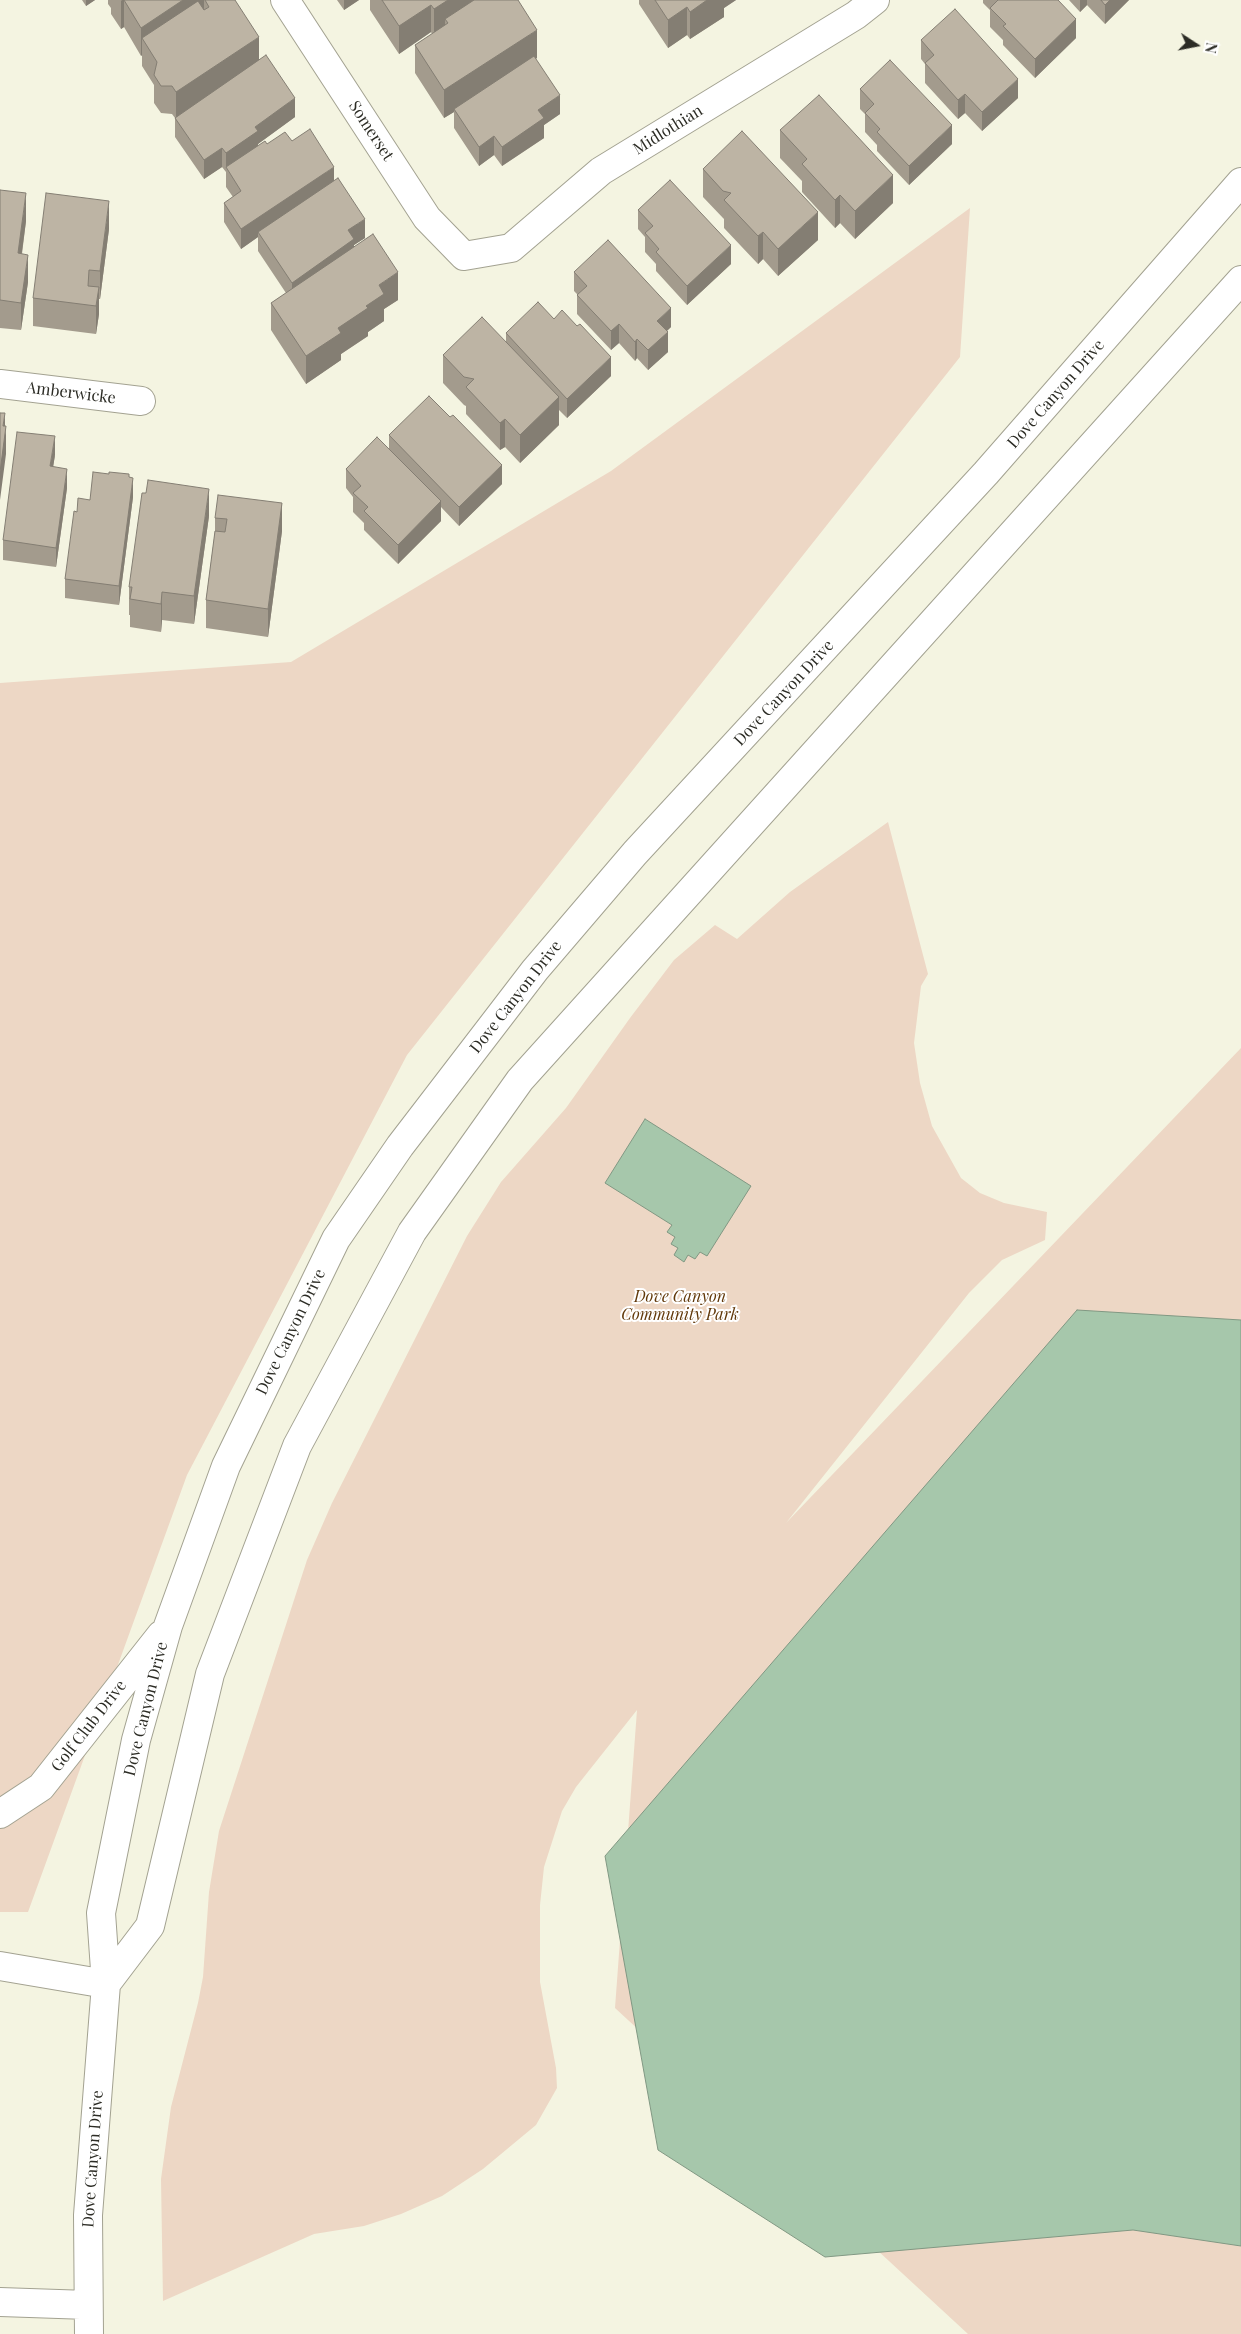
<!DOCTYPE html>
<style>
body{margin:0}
#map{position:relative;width:1241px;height:2334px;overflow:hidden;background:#f4f4e1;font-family:"Playfair Display",serif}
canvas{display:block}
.north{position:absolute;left:1171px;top:20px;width:50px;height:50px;-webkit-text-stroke:4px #fff;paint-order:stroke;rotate:101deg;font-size:14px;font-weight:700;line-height:20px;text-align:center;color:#2c2c25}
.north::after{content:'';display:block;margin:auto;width:18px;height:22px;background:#2c2c25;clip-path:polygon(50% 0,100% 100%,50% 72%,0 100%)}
</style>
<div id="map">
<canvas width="1241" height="2334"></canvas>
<div class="north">N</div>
</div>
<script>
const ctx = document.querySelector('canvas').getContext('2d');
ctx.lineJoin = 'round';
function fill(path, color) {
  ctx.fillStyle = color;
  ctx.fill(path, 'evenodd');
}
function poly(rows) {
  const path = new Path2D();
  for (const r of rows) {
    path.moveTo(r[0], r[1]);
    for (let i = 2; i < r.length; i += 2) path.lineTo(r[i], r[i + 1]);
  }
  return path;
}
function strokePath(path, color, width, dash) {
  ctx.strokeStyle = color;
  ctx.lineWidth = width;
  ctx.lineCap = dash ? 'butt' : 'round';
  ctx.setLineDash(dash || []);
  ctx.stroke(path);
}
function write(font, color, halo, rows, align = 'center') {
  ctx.font = font + ' "Playfair Display",serif';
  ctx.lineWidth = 4;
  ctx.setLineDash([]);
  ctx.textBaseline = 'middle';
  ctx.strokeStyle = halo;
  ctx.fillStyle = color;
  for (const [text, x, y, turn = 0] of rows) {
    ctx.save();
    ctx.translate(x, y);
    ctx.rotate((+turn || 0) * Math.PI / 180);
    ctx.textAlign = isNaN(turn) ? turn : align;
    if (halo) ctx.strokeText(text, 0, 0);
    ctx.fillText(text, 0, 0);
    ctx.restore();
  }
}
fill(poly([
 [970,208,960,357,407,1055,187,1475,28,1912,0,1912,0,683,291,662,611,471],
 [888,822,928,974,921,986,914,1043,920,1083,932,1126,961,1178,980,1193,1004,1203,1047,1212,1045,1240,1002,1260,969,1293,786,1523,1241,1048,1241,2334,968,2334,615,2008,637,1710,576,1787,562,1811,544,1867,540,1905,540,1982,556,2068,557,2088,536,2125,483,2169,442,2196,401,2214,364,2226,314,2234,163,2301,161,2179,171,2107,198,2003,203,1977,209,1892,219,1831,307,1560,332,1503,467,1236,501,1182,566,1108,630,1018,674,960,715,925,737,939,790,892]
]), '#edd7c5');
const water = poly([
 [645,1119,751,1186,707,1256,700,1252,695,1259,688,1255,684,1262,674,1255,678,1248,671,1244,675,1237,667,1232,672,1225,605,1183,645,1119],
 [1077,1310,1241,1320,1241,2246,1133,2230,825,2257,658,2150,605,1856,1077,1310]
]);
fill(water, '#a6c7ab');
strokePath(water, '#819883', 1);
const street = poly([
 [285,0,427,218,464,256,511,248,601,171,856,15,875,0],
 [0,384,141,401],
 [0,1814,41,1787,161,1635],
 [0,1966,106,1984],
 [106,1984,150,1926,210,1674,297,1446,412,1232,520,1080,1241,280],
 [0,2302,88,2305],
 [89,2334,88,2215,106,1984,101,1913,136,1740,168,1626,226,1466,336,1239,400,1146,535,970,635,853,986,473,1241,182]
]);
strokePath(street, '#a3a291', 30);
strokePath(street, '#fff', 28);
fill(poly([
 [82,0,95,0,86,6],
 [108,0,235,0,259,59,295,117,258,144,258,146,292,141,334,181,365,238,354,245,354,247,398,300,384,309,384,321,368,332,368,336,341,354,341,360,306,384,271,330,271,303,286,293,258,251,258,237,241,249,224,222,224,203,233,197,226,187,226,172,222,167,204,179,175,137,175,118,172,114,161,113,154,103,154,85,142,66,142,55,141,56,124,27,121,29,111,14,111,8,108,4],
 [337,0,359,0,344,10],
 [370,0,518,0,537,58,535,59,560,114,544,125,544,138,502,166,494,155,479,166,454,128,454,112,444,118,415,73,415,45,432,34,431,32,399,54,370,10],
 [639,0,736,0,724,8,724,17,690,39,687,35,668,48,639,4],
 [983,0,1058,0,1076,38,1035,78,1003,45,1003,40,990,27,990,10,983,3],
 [1069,0,1129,0,1105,24,1087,5,1080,12],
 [921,40,1018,98,982,131,965,113,958,119,925,83,925,64,921,59],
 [860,89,952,144,909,185,877,151,877,145,865,132,865,114,860,109],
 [780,130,893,203,855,239,840,223,835,228,802,192,802,181,780,158],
 [703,169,818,240,778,276,763,259,758,264,724,228,724,219,723,218,703,197],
 [0,190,26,221,22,254,28,282,21,330,0,328],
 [638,210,731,264,687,305,656,271,656,264,645,252,645,237,638,229],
 [109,229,100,299,99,299,99,314,96,334,33,326,33,298],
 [574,272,671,327,667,331,668,352,648,370,637,358,635,361,619,343,611,350,577,314,577,294,574,291],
 [506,333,611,376,567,418,559,410,559,425,520,463,505,447,500,450,466,414,466,406,464,405,443,383,443,355,506,341],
 [389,435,502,484,459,526,441,507,441,521,398,564,364,530,364,523,353,512,353,497,346,488,346,469,389,449],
 [55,455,53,467,67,488,56,567,3,560,3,540],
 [129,477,133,497,119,605,65,598,65,579,77,512,90,500],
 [282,503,282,531,268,637,206,628,206,600,215,531,215,518],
 [209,516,194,624,162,620,161,632,130,627,130,615,129,615,129,587]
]), '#a39b8d');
fill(poly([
 [86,0,95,0,86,6],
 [122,0,124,0,124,27,121,29,121,1],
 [183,0,204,0,204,14,142,38,142,55,141,56,141,28],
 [344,0,359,0,344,10],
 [448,0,479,0,448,23,445,19,445,30,434,37,434,9],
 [707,0,736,0,724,8,724,17,690,39,690,12],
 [1080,0,1087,0,1087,5,1080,12],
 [1110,0,1129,0,1105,24,1105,5],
 [431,5,431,32,399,54,399,26],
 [687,7,687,35,668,48,668,20],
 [1076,19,1076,38,1035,78,1035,59],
 [537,30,537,58,455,111,454,109,454,112,444,118,444,90],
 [259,37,259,65,176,119,176,92],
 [1018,79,1018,98,982,131,982,112],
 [965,94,965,113,958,119,958,100],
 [560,95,560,114,544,125,544,138,502,166,502,147,538,110],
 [295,98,295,117,258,144,258,150,226,167,226,172,226,153,255,127],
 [952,125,952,144,909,185,909,166],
 [494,136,494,155,479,166,479,147],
 [222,148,222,167,204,179,204,160],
 [334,167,334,186,258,232,258,237,241,249,241,229],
 [893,175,893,203,855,239,855,211],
 [26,193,26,221,18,281,18,253],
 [840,195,840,223,835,228,835,200],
 [109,201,109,229,100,299,100,271],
 [818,212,818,240,778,276,778,249],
 [365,219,365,238,354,245,354,259,292,302,292,283,348,230],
 [763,232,763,259,758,264,758,236],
 [731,245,731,264,687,305,687,286],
 [28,255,28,282,21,330,21,303],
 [398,272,398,300,384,309,384,321,368,332,368,336,341,354,341,360,306,384,306,356,338,328,366,306,379,285],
 [99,287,99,314,96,334,96,306],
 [671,308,671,327,657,340,657,321],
 [619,324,619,343,611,350,611,331],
 [668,332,668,352,648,370,648,350],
 [637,339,637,358,635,361,635,342],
 [611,357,611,376,567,418,567,399],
 [559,397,559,425,520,463,520,435],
 [5,413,5,435,6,426,6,454,0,500,0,472,3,426],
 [505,419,505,447,500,450,500,423],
 [55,436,55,455,50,486,50,466],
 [502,465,502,484,459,526,459,507],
 [67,469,67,488,56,567,56,548],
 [133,478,133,497,119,605,119,586],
 [209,489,209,516,194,624,194,596],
 [441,501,441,521,398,564,398,545],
 [282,503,282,531,268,637,268,609],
 [162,592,162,620,161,632,161,604]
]), '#847e73');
const building = poly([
 [124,0,183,0,141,28,124,0],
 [205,0,235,0,259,37,176,92,172,86,161,86,154,75,157,62,142,38,198,1,204,10,209,7,205,0],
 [382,0,448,0,434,9,431,5,399,26,382,0],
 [474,0,518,0,537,30,444,90,415,45,448,23,445,19,474,0],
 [655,0,707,0,690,12,687,7,668,20,655,0],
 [998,0,1058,0,1076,19,1035,59,1003,26,1006,24,990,8,998,0],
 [1101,0,1110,0,1105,5,1101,0],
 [955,9,1018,79,982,112,965,94,958,100,925,63,934,55,921,40,955,9],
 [266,55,295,98,255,127,258,131,226,153,222,148,204,160,175,118,266,55],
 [534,56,560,95,538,110,544,118,502,147,494,136,479,147,454,109,534,56],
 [890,60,952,125,909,166,877,132,880,129,865,113,874,104,860,89,890,60],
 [819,95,893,175,855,211,840,195,835,200,802,164,807,159,780,130,819,95],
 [310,129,334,167,241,229,224,203,241,191,226,167,265,141,267,144,285,132,292,141,310,129],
 [742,131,818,212,778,249,763,232,758,236,724,200,731,193,723,191,703,169,742,131],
 [338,178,365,219,348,230,354,239,292,283,258,232,338,178],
 [670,180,731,245,687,286,656,252,659,249,645,233,653,226,638,210,670,180],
 [0,190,26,193,18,253,28,255,21,303,0,300,0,190],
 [46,193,109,201,100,271,89,270,88,286,99,287,96,306,33,298,46,193],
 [373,234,398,272,379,285,384,294,366,306,368,308,338,328,341,333,306,356,271,303,373,234],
 [608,240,671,308,657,321,668,332,648,350,637,339,635,342,619,324,611,331,577,295,587,286,574,272,608,240],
 [538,302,554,319,562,310,577,326,580,324,611,357,567,399,506,333,538,302],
 [482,317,559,397,520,435,505,419,500,423,466,387,474,379,464,377,443,355,482,317],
 [429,396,450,417,453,415,502,465,459,507,389,435,429,396],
 [0,413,5,413,3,426,6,426,0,472,0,413],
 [17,432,55,436,50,466,67,469,56,548,3,540,17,432],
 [377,437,441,501,398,545,364,511,368,507,353,493,361,486,346,469,377,437],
 [93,472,109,474,109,472,129,474,129,477,133,478,119,586,65,579,74,511,77,512,78,498,90,500,93,472],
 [148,480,209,489,194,596,162,592,161,604,130,599,132,587,129,587,142,493,146,493,148,480],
 [218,495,282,503,268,609,206,600,215,531,225,532,227,519,215,518,218,495]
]);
fill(building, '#bdb4a4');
strokePath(building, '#847e73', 1);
write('16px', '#2c2c25', '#fff', [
 ["Midlothian",668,130,-32],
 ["Somerset",371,131,57],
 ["Amberwicke",71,393,7],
 ["Dove Canyon Drive",1056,394,-49],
 ["Dove Canyon Drive",784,693,-47],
 ["Dove Canyon Drive",516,997,-52],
 ["Dove Canyon Drive",291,1332,-64],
 ["Dove Canyon Drive",146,1709,-76],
 ["Golf Club Drive",89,1726,-52],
 ["Dove Canyon Drive",93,2159,-86]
]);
write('italic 16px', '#613809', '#fff', [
 ["Dove Canyon",680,1297],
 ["Community Park",680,1315]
]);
</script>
